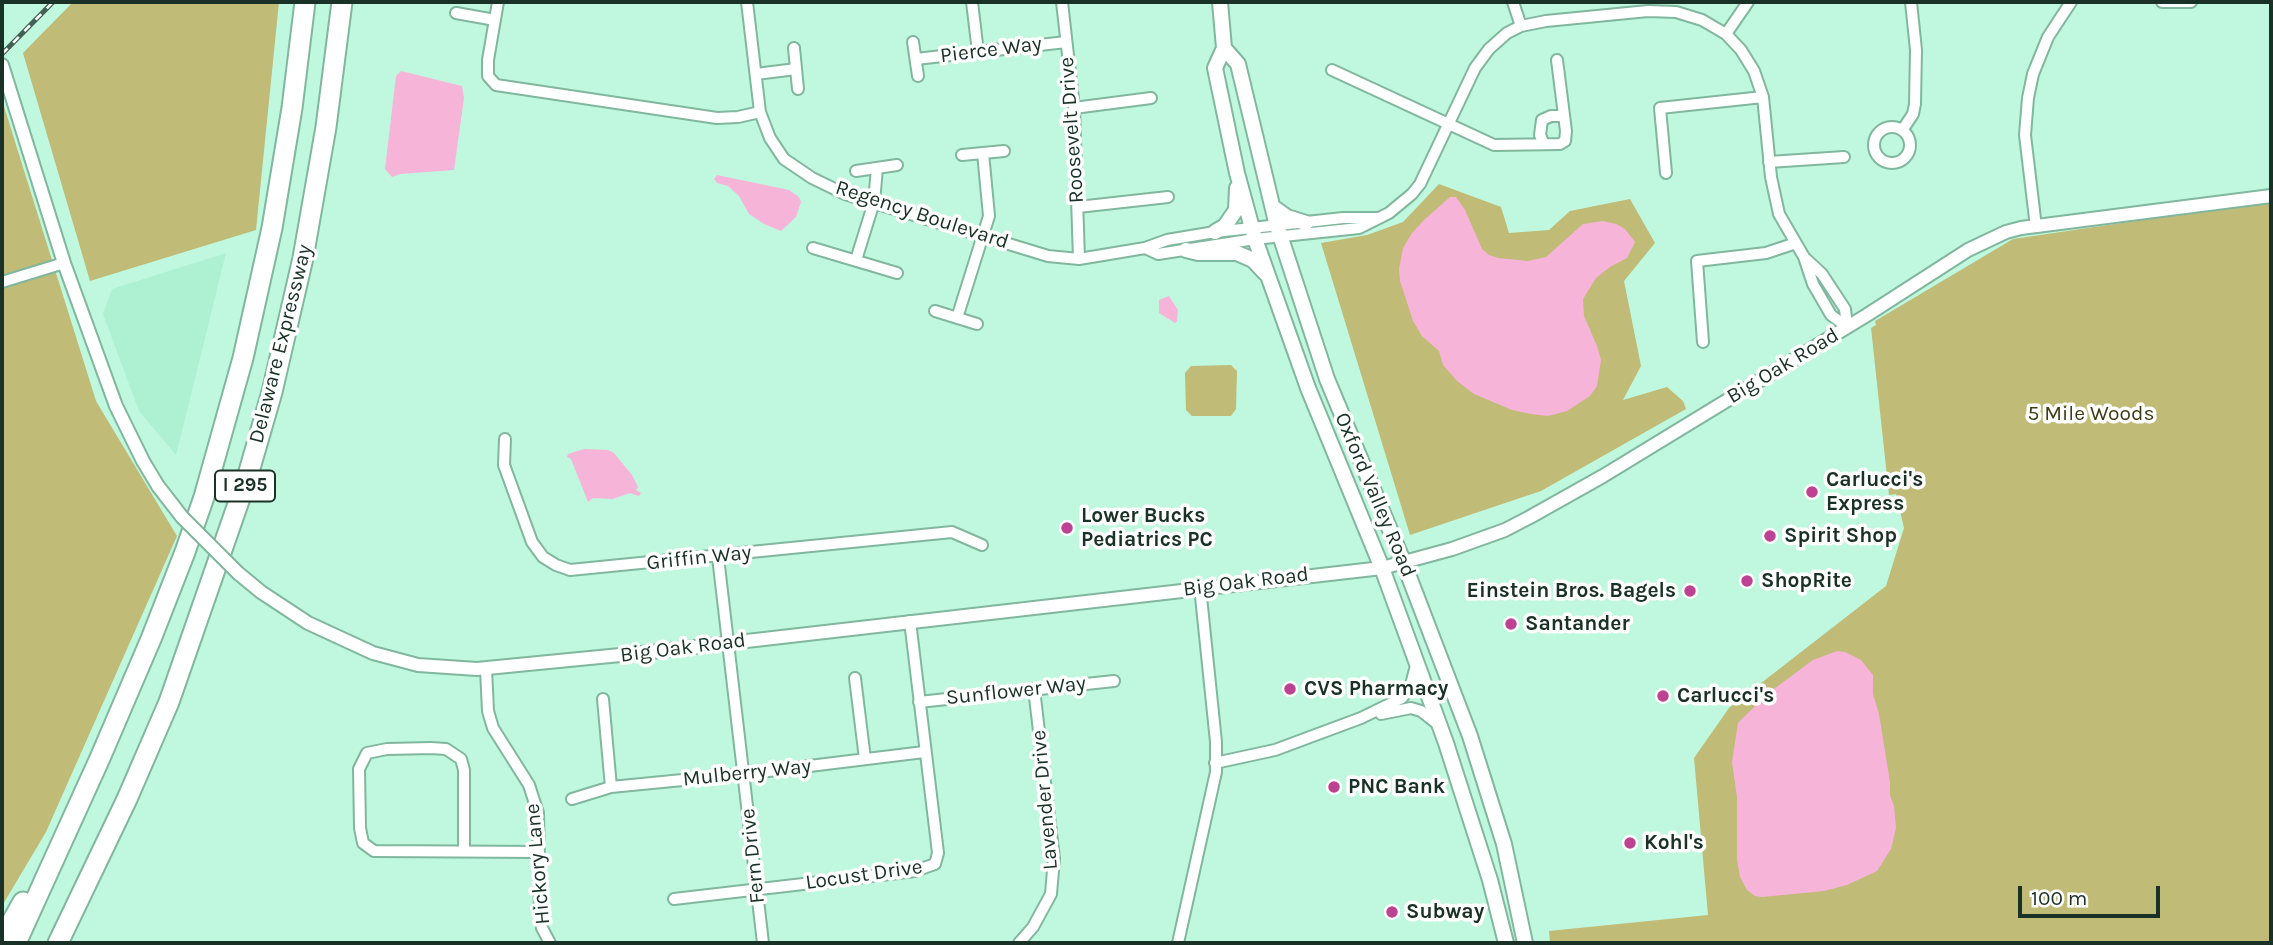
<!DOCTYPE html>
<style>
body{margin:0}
#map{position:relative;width:2273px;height:945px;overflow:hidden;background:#bff8de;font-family:Karla,sans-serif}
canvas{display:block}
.frame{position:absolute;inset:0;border:4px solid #1a3127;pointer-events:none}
.scale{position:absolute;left:2018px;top:886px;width:142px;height:32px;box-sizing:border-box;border:4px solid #1a3127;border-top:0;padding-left:9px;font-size:21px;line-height:24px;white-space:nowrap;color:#1a3127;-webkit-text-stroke:5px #fff;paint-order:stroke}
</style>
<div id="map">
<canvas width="2273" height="945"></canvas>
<div class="frame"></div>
<div class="scale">100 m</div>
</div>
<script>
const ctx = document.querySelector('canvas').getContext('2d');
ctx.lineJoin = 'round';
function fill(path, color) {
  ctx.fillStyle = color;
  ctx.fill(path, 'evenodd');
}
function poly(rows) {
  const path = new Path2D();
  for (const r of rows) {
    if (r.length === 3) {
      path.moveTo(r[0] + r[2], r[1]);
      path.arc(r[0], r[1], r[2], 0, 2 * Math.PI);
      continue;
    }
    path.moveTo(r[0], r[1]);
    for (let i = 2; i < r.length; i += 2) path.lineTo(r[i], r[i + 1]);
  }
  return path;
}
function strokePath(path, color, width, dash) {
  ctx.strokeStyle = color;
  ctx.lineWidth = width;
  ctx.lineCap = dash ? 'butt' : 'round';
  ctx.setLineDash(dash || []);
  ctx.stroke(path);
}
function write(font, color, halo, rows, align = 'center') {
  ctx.font = font + ' Karla,sans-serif';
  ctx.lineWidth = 7;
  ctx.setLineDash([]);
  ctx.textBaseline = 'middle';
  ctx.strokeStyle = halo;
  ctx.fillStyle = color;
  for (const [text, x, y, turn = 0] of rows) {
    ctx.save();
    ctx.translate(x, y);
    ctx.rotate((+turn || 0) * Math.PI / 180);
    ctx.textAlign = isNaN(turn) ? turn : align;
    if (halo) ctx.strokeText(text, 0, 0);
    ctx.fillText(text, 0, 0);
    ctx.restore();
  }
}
fill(poly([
 [226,253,176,455,139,411,103,314,112,289]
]), '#aef0d2');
fill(poly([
 [73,2,279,2,256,230,90,281,23,53],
 [2,100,96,401,177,536,46,832,2,906],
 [1439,184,1501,207,1509,233,1549,230,1570,211,1630,199,1655,243,1624,281,1641,366,1623,400,1667,387,1683,401,1686,409,1541,491,1410,535,1321,243,1367,235,1403,222],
 [2271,201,2271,943,1550,943,1549,931,1708,915,1694,758,1729,708,1886,586,1904,528,1896,494,1889,495,1871,328,1876,325,1875,321,2013,239],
 [1231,365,1237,371,1236,409,1231,416,1192,416,1186,410,1185,373,1191,366]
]), '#c0bb77');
fill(poly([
 [401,71,462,86,464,98,454,170,400,174,392,177,385,169,396,76],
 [717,175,789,190,799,197,801,202,796,217,781,231,764,224,749,214,739,196,728,186,717,183,714,179],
 [1450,197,1456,197,1465,210,1482,249,1489,255,1498,258,1528,261,1546,257,1583,224,1603,221,1616,224,1625,229,1635,242,1627,258,1610,267,1596,278,1583,299,1584,316,1597,346,1601,360,1597,386,1590,396,1567,411,1548,416,1531,414,1512,410,1474,394,1457,381,1443,365,1439,351,1422,336,1413,321,1400,281,1399,269,1403,248,1412,233,1425,219],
 [1169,296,1178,310,1177,321,1175,323,1159,313,1159,300],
 [584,449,608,450,614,453,632,475,638,487,636,490,641,493,639,496,630,493,613,499,593,498,588,502,571,459,567,457,568,454],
 [1837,651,1845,652,1861,660,1873,675,1873,694,1879,714,1890,782,1890,795,1894,806,1896,828,1891,849,1877,871,1847,885,1824,891,1762,897,1755,896,1747,890,1740,877,1737,859,1737,797,1732,762,1738,723,1767,694,1813,660]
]), '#f7b4d9');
const minor = poly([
 [498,2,488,60,488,76,496,85,717,118,738,117,760,112],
 [747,2,760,112,770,138,784,159,812,178,845,194,1048,256,1079,259,1145,248,1167,240,1215,232,1343,218,1377,218],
 [972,2,978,52],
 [1062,2,1074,108,1079,259],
 [1513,2,1521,26],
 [2162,2,2191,2],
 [456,13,495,20],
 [1726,34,1748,2],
 [913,42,918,76],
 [794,48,798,89],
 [916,59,1066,42],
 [1332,70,1494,145,1560,144,1565,141,1566,131,1557,60],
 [756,74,796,69],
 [1074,108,1151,98],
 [1892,145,18],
 [1903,129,1913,114,1915,104,1916,50,1911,2],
 [1544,144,1540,135,1542,120,1551,116,1564,116],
 [962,155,1004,151],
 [1769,162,1844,157],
 [856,171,897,165],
 [1666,173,1660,108,1763,97],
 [1078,207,1168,197],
 [2036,227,2025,135,2028,98,2033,74,2048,37,2071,2],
 [813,248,897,273],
 [1145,248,1158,254,1255,239,1359,228,1389,213,1412,194,1420,184,1475,68,1489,49,1507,33,1521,26,1546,21,1648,11,1676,12,1702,20,1726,34,1741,50,1754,71,1763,97,1771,177,1779,214,1804,257,1813,284,1831,315,1847,327],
 [1806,259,1822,274,1845,309,1847,327],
 [856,260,874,202,877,168],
 [2,282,64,263],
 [935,311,977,324],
 [957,318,989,216,983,153],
 [1703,342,1697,261,1766,253,1796,243],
 [505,439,504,465,532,542,543,557,556,565,570,570,952,532,982,545],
 [718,557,763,943],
 [486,669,488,711,493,728,529,785,538,813,540,915,542,928,550,943],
 [855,678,865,759],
 [603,699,611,787],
 [919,702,1114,681],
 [1381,714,1411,708,1421,711,1439,725],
 [1215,763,1275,750,1361,718,1402,698,1410,688,1417,662],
 [572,799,611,787,744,774,924,752],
 [464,851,464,770,461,759,446,749,431,748,387,749,367,753,359,769,360,828,363,843,374,851,539,852],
 [674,899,915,871,935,864,938,853,910,621],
 [1019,943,1033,927,1051,894,1054,858,1034,689],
 [1178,943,1216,772,1216,742,1200,587]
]);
const tertiary = poly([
 [2,65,64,263,116,406,143,461,158,486,182,517],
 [238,573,261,592,308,623,373,653,418,665,477,669,651,652,1382,568,1452,549,1505,530,1530,517,1603,476,1867,315,1968,250,2006,232,2021,228,2271,196]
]);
const secondary = poly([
 [1220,2,1224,48,1215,68,1237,173,1255,239,1308,388,1382,568,1446,743,1490,880,1506,943],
 [1224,48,1238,64,1277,226,1327,379,1403,561,1470,736,1504,844,1525,943],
 [1273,207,1287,217,1306,223],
 [1215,232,1225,226,1236,210,1237,188],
 [1186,250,1198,253,1237,253,1253,260,1265,273]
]);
const motorway = poly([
 [2,939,23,902],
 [16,943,100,758,151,639,185,552,204,497,243,358,272,228,292,108,305,2],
 [58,943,127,799,169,702,248,475,272,392,303,258,326,127,342,2]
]);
strokePath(minor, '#80b79e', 14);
strokePath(tertiary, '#80b79e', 16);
strokePath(secondary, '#80b79e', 18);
strokePath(motorway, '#80b79e', 23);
strokePath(minor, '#fff', 10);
strokePath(tertiary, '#fff', 12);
strokePath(secondary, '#fff', 14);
strokePath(motorway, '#fff', 19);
const rail = poly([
 [2,54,53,2]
]);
strokePath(rail, '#426154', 5);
strokePath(rail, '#fff', 2.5, [8]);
const tertiaryBridge = poly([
 [182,517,238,573]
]);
strokePath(tertiaryBridge, '#80b79e', 16, []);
strokePath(tertiaryBridge, '#fff', 12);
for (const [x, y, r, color] of [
 [1812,492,7,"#be4292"],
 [1067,528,7,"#be4292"],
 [1770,536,7,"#be4292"],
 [1747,581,7,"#be4292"],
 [1690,591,7,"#be4292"],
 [1511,624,7,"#be4292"],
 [1290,689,7,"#be4292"],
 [1663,696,7,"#be4292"],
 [1334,787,7,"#be4292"],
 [1630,843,7,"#be4292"],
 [1392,912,7,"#be4292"]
]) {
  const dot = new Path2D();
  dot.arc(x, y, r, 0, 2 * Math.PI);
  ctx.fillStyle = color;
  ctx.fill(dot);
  strokePath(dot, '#fff', 2.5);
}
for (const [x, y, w] of [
 [245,486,60]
]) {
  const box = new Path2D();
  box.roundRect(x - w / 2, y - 15.5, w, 31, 5);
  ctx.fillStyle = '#fff';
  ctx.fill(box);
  strokePath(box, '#1a3127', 2);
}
write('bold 19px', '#1a3127', null, [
 ["I 295",245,486]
]);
write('21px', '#1a3127', '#fff', [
 ["Pierce Way",991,50,-7],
 ["Roosevelt Drive",1072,130,-94],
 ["Regency Boulevard",922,215,18],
 ["Delaware Expressway",281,344,-76],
 ["Big Oak Road",1783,366,-31],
 ["Oxford Valley Road",1375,495,67],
 ["Griffin Way",699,558,-6],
 ["Big Oak Road",1246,582,-7],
 ["Big Oak Road",683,648,-7],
 ["Sunflower Way",1016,691,-6],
 ["Mulberry Way",747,773,-6],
 ["Lavender Drive",1045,800,-95],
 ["Fern Drive",753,856,-96],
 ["Hickory Lane",538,864,-95],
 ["Locust Drive",864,875,-8]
]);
write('21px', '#3f3c16', '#fff', [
 ["5 Mile Woods",2091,414]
]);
write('bold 21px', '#1a3127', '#fff', [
 ["Carlucci's",1826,480],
 ["Express",1826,504],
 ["Lower Bucks",1081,516],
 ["Pediatrics PC",1081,540],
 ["Spirit Shop",1784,536],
 ["ShopRite",1761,581],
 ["Einstein Bros. Bagels",1676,591,"right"],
 ["Santander",1525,624],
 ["CVS Pharmacy",1304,689],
 ["Carlucci's",1677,696],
 ["PNC Bank",1348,787],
 ["Kohl's",1644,843],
 ["Subway",1406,912]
], 'left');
</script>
